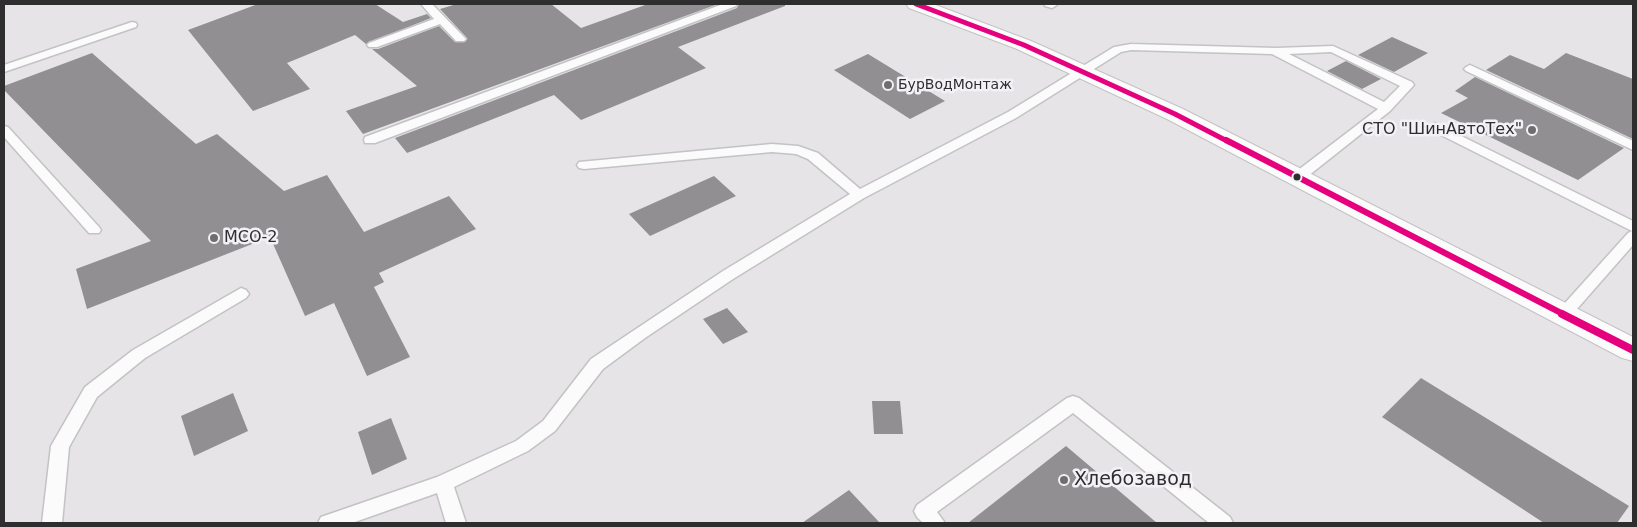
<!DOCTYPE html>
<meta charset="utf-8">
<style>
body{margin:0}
#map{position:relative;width:1637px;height:527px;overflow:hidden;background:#e6e4e7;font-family:"DejaVu Sans",sans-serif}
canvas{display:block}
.frame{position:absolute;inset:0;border:5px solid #2e2e2f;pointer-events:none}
</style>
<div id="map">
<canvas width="1637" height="527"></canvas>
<div class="frame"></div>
</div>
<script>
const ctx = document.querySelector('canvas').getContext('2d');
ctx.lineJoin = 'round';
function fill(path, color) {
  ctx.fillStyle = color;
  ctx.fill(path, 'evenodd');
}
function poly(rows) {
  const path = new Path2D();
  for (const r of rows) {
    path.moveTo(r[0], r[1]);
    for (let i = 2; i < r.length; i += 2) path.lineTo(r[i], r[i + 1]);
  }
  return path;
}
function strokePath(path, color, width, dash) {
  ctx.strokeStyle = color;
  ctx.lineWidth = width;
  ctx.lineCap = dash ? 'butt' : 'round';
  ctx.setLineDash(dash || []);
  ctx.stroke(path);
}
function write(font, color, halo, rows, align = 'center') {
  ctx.font = font + ' "DejaVu Sans",sans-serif';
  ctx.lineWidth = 5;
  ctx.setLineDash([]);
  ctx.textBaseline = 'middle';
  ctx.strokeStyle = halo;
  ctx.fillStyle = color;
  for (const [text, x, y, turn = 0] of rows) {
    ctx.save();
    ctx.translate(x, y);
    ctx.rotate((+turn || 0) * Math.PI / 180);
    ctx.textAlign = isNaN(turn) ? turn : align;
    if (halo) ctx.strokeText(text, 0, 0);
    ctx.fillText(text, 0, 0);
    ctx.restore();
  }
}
fill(poly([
 [258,4,375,4,403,22,427,14,431,18,366,44,355,35,287,63,310,89,253,111,188,30],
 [457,4,551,4,581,28,648,4,718,4,363,134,346,111,417,86,372,49,378,49,439,26,455,42,465,42,467,38,440,9],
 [739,4,785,4,785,6,678,47,706,68,581,120,554,95,407,153,395,138,737,8],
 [1392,37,1428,53,1394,72,1358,55],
 [92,53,196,144,217,134,284,191,327,175,364,232,449,196,476,229,379,273,384,282,374,287,410,357,367,376,334,303,305,316,270,237,87,309,76,269,151,241,4,90,4,86],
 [1566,53,1633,79,1633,139,1486,70,1510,55,1544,69],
 [868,54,945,101,910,119,834,70],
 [1346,61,1381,79,1362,89,1327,71],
 [1475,77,1624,148,1578,180,1441,113,1468,98,1455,91],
 [714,176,736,196,650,236,629,214],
 [727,308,748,332,723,344,703,319],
 [1421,378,1629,506,1617,523,1544,523,1382,417],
 [233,393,248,431,194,456,181,416],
 [872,401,900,401,903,434,874,434],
 [391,418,407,459,372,475,358,432],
 [1066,446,1157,523,968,523],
 [849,490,880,523,802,523]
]), '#918f92');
const lane = poly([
 [421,4,432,4,464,37,466,39,464,41,456,41,440,24,377,47,369,47,367,45,369,43,434,19,421,4],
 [723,4,737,4,736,6,375,143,365,143,364,140,365,137,723,4],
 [1044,4,1056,4,1057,5,1052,8,1045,6,1044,4],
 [132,22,136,23,137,25,136,27,4,72,4,65,132,22],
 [1131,44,1276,48,1333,46,1412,82,1414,85,1390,111,1303,180,1298,181,1293,180,1291,177,1293,174,1378,109,1272,54,1131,50,1121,52,1016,118,864,198,733,279,645,338,603,369,555,431,528,451,454,487,466,523,446,523,437,493,352,523,318,523,321,517,437,477,516,441,543,421,591,359,723,271,850,194,808,159,796,154,772,152,584,169,579,168,577,165,579,162,772,144,798,146,818,153,860,189,1008,112,1114,47,1131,44],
 [1331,52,1400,86,1384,102,1289,54,1331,52],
 [1470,65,1633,141,1633,150,1466,71,1464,69,1466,67,1470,65],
 [1435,123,1633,221,1633,245,1570,317,1564,319,1558,317,1556,313,1628,233,1632,231,1431,130,1429,127,1435,123],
 [4,126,8,127,99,227,101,230,99,233,89,233,4,137,4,126],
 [241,288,246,290,249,294,246,298,145,358,97,397,69,447,62,523,42,523,51,446,85,387,133,350,241,288],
 [1073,396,1079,398,1230,517,1233,523,1209,523,1073,413,937,512,945,523,923,523,917,517,914,511,917,505,1067,398,1073,396]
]);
const secondary = poly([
 [906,4,933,4,1031,41,1183,109,1633,337,1633,361,1622,358,1167,119,1017,49,909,8,906,4]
]);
strokePath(lane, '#c3c2c4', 3);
strokePath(secondary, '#c3c2c4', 2);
fill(lane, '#fbfbfb');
fill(secondary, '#fbfbfb');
strokePath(poly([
 [916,4,1024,45,1175,114,1229,142]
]), '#e5007d', 5);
strokePath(poly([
 [1226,140,1565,315]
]), '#e5007d', 6);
strokePath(poly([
 [1562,314,1633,350]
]), '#e5007d', 8);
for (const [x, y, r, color] of [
 [888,85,5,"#6e6e6f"],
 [1532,130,5,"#6e6e6f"],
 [1297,177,4.5,"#2e2e2f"],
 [214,238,5,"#6e6e6f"],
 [1064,480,5,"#6e6e6f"]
]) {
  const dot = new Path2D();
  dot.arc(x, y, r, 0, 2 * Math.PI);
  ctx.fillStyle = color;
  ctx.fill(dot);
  strokePath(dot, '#f3f1f6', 2);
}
write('14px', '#2e2e2f', '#f3f1f6', [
 ["БурВодМонтаж",898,85]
], 'left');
write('16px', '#2e2e2f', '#f3f1f6', [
 ["СТО \"ШинАвтоТех\"",1522,130],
 ["МСО-2",224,238,"left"]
], 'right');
write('19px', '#2e2e2f', '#f3f1f6', [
 ["Хлебозавод",1074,480]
], 'left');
</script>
